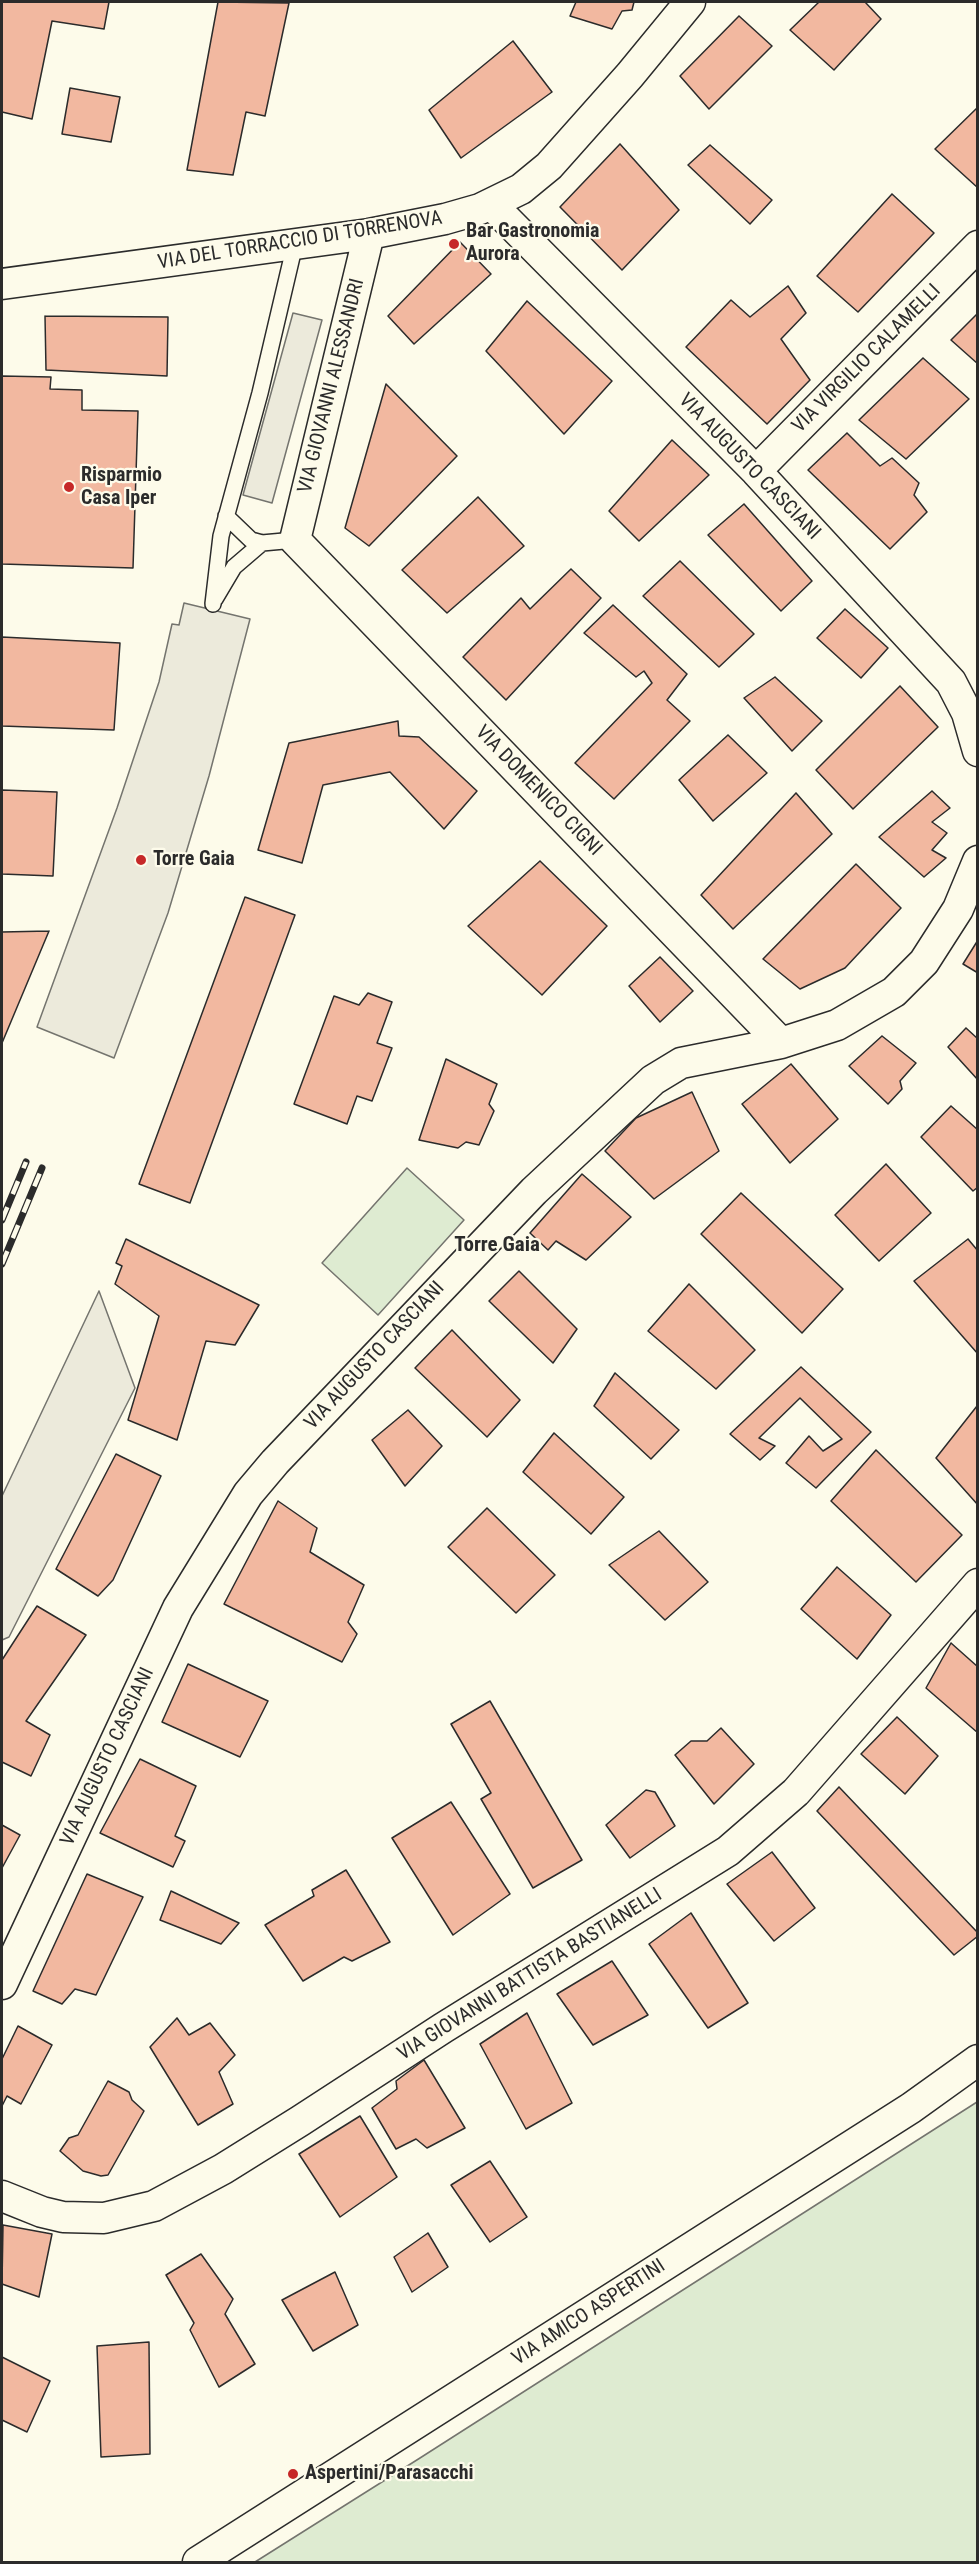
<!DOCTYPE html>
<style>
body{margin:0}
#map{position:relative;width:979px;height:2564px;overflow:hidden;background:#fdfbea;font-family:"Roboto Condensed",sans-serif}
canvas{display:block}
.frame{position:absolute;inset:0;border:3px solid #2b2b2b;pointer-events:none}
</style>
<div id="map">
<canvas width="979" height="2564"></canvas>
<div class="frame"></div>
</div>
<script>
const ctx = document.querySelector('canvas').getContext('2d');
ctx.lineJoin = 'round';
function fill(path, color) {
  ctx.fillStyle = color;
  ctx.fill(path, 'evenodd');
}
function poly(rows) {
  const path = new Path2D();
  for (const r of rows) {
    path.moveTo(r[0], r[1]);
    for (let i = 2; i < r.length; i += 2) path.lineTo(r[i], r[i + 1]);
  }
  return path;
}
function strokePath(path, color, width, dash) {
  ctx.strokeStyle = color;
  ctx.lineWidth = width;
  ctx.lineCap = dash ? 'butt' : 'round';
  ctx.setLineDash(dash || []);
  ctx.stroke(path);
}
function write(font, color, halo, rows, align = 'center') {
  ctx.font = font + ' "Roboto Condensed",sans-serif';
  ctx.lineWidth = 4.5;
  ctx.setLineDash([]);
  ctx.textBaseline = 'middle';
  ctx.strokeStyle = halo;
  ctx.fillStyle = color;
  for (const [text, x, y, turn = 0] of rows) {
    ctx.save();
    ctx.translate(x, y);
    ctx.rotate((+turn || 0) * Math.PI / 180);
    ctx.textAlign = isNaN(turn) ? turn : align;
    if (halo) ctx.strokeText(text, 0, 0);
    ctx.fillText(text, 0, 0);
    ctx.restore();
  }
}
const green = poly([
 [407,1168,464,1220,378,1315,322,1263,407,1168],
 [977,2102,977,2562,255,2562,420,2458,977,2102]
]);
fill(green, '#deebd1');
strokePath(green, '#74746e', 1.5);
const parking = poly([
 [293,313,322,320,272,503,243,495,293,313],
 [184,603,250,619,209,776,168,913,114,1058,37,1027,117,808,159,682,172,624,179,625,184,603],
 [99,1291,135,1388,9,1637,2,1640,2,1496,99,1291]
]);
fill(parking, '#eceadb');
strokePath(parking, '#74746e', 1.5);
const building = poly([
 [2,2,109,2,104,29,52,21,32,119,2,112,2,2],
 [218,2,289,3,265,116,246,112,233,175,187,170,218,2],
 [576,2,634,2,632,10,622,11,612,29,570,16,576,2],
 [819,2,865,2,881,19,834,70,790,30,819,2],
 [739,16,772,46,709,109,680,76,739,16],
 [513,41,552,92,461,158,429,110,513,41],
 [70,88,120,97,111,142,62,134,70,88],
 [978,107,978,188,935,149,978,107],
 [620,144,679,210,622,270,560,207,620,144],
 [710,145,772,200,750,224,688,165,710,145],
 [892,194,934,233,858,312,817,276,892,194],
 [460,242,491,274,414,344,388,316,460,242],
 [788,286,806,313,781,339,810,380,767,424,686,347,731,300,750,317,788,286],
 [527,301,612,381,564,434,486,351,527,301],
 [978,313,978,364,951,340,978,313],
 [45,316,168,317,167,376,46,370,45,316],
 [923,358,969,399,906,459,859,420,923,358],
 [2,376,51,377,50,389,82,390,82,410,138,411,133,568,2,564,2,376],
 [386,384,457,456,369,546,345,528,386,384],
 [847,433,880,466,892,458,919,483,914,495,927,512,890,549,808,470,847,433],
 [672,440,709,475,639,541,609,511,672,440],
 [478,497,524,546,447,613,402,570,478,497],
 [744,504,812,581,781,611,708,535,744,504],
 [680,561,754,634,719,667,643,596,680,561],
 [571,569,601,598,506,700,463,657,521,598,530,609,571,569],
 [613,605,687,674,667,700,690,721,614,799,575,763,652,683,644,671,636,677,584,633,613,605],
 [845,609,888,648,861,678,817,638,845,609],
 [2,637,120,643,114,730,2,726,2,637],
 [775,677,822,721,792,751,744,698,775,677],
 [900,686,938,727,853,809,816,770,900,686],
 [398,721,399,736,419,737,477,791,444,829,390,772,323,785,302,863,258,850,289,743,398,721],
 [728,735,767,773,713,821,679,780,728,735],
 [2,790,57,792,53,876,2,874,2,790],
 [932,791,950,808,932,822,947,833,932,850,946,858,924,877,879,837,932,791],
 [796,793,832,834,733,929,701,895,796,793],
 [540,861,607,926,542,995,468,926,540,861],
 [856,864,901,908,845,968,800,989,763,959,856,864],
 [245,897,295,915,190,1203,139,1184,245,897],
 [49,931,2,1043,2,932,49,931],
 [978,940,978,973,963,964,978,940],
 [660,957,693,991,660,1022,629,986,660,957],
 [368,993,392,1002,377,1043,392,1048,372,1101,357,1096,347,1124,294,1104,334,996,359,1005,368,993],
 [966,1028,978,1039,978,1080,948,1047,966,1028],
 [882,1036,916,1063,900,1081,902,1089,888,1104,849,1066,882,1036],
 [446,1059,497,1084,489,1104,494,1111,479,1145,466,1142,458,1148,419,1140,446,1059],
 [791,1064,838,1119,790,1163,742,1104,791,1064],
 [692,1092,719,1151,654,1199,605,1151,636,1118,692,1092],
 [951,1106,978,1130,978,1187,973,1191,921,1137,951,1106],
 [886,1164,931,1213,879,1261,835,1215,886,1164],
 [582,1174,631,1217,586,1260,556,1241,548,1250,530,1233,582,1174],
 [741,1193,843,1289,802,1333,701,1234,741,1193],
 [126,1239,259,1305,235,1345,206,1341,177,1440,128,1420,159,1316,115,1284,122,1266,116,1263,126,1239],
 [968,1239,978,1251,978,1354,914,1281,968,1239],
 [519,1271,577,1329,553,1363,489,1301,519,1271],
 [689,1284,755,1350,716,1389,648,1331,689,1284],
 [452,1330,520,1400,487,1437,415,1368,452,1330],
 [801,1367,871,1432,816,1488,786,1463,809,1436,823,1451,842,1439,800,1398,759,1438,775,1446,760,1460,730,1434,801,1367],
 [615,1373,679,1430,651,1459,594,1406,615,1373],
 [977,1406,978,1407,978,1505,936,1458,977,1406],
 [408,1410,442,1446,405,1486,372,1440,408,1410],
 [554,1433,624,1497,591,1534,523,1472,554,1433],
 [876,1450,962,1535,916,1582,831,1501,876,1450],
 [116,1454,161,1476,113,1580,98,1596,56,1569,116,1454],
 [278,1501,317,1528,310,1552,364,1585,348,1622,357,1634,342,1662,224,1604,278,1501],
 [487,1508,555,1575,516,1613,448,1547,487,1508],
 [659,1531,708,1582,665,1620,609,1565,659,1531],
 [837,1567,891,1615,857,1659,801,1609,837,1567],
 [37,1606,86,1635,26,1721,50,1735,31,1776,2,1762,2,1660,37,1606],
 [951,1643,978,1667,978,1733,926,1688,951,1643],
 [188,1664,268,1701,240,1757,162,1722,188,1664],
 [490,1701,582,1860,533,1888,481,1799,491,1793,451,1724,490,1701],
 [897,1717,938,1756,905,1794,861,1754,897,1717],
 [721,1728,754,1764,714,1804,675,1755,691,1741,707,1741,721,1728],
 [140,1759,196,1786,175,1836,185,1841,173,1867,100,1833,140,1759],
 [839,1787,978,1933,978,1936,954,1955,817,1811,839,1787],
 [646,1790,655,1792,675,1826,630,1858,606,1825,646,1790],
 [451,1802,510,1894,453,1935,392,1838,451,1802],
 [2,1825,20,1835,2,1868,2,1825],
 [772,1852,815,1908,774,1941,727,1884,772,1852],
 [346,1870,390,1942,352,1961,344,1957,303,1981,265,1925,314,1896,312,1890,346,1870],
 [87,1874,143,1897,96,1995,75,1989,62,2004,33,1991,87,1874],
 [171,1891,239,1923,221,1944,160,1920,171,1891],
 [691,1913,748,2003,708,2028,649,1944,691,1913],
 [612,1961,648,2015,593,2045,557,1994,612,1961],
 [527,2013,572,2103,526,2129,480,2044,527,2013],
 [177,2018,189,2035,210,2023,235,2055,219,2072,233,2104,198,2125,150,2047,177,2018],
 [18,2026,52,2045,21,2104,7,2096,2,2106,2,2059,18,2026],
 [424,2060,465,2128,427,2148,416,2139,396,2149,372,2108,397,2089,396,2081,424,2060],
 [108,2081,129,2092,132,2100,144,2111,108,2175,101,2176,83,2171,60,2151,69,2138,78,2135,108,2081],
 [360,2116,397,2177,340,2217,299,2154,360,2116],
 [490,2161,527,2217,490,2242,451,2185,490,2161],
 [3,2225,52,2234,39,2297,2,2284,3,2225],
 [428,2233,448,2267,412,2292,394,2257,428,2233],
 [201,2254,233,2299,225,2314,255,2364,219,2387,190,2330,194,2323,166,2275,201,2254],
 [335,2272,358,2325,313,2351,282,2300,335,2272],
 [149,2342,150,2454,101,2457,97,2346,149,2342],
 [2,2357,50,2381,27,2432,2,2420,2,2357]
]);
fill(building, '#f2b8a0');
strokePath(building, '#2b2b2b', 1.5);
const service = poly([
 [226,516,251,540,262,543,295,540],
 [215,599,234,567,262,543],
 [213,604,221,536,260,393,295,244]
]);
const minor = poly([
 [491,204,756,471,951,682,967,713,978,751],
 [369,234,295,540,781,1043],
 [2,284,369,234,445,219,480,209,521,189,549,166,630,75,690,2],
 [756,471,978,246],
 [2,1984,178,1608,248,1494,275,1462,534,1191,653,1080,681,1063,781,1043,837,1025,894,992,924,962,958,909,978,861],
 [2,2196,42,2212,63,2217,104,2218,154,2206,223,2169,300,2121,443,2028,728,1851,796,1792,978,1584],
 [198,2562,911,2108,978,2060]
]);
strokePath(service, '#2b2b2b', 18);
strokePath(minor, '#2b2b2b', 33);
strokePath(service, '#fdfbea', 15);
strokePath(minor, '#fdfbea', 30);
const rail = poly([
 [2,1220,26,1162],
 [2,1264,42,1168]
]);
strokePath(rail, '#2b2b2b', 7);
strokePath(rail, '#fdfbea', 4.5, [14]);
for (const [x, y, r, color] of [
 [454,244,6,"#c62828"],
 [69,487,6,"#c62828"],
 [141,860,6,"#c62828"],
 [293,2474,6,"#c62828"]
]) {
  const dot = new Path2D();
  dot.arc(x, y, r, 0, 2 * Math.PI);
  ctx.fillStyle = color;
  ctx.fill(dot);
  strokePath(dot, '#fdfbea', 2);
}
write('bold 20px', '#2b2b2b', '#fdfbea', [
 ["Bar Gastronomia",466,232],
 ["Aurora",466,255],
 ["Risparmio",81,476],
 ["Casa Iper",81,499],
 ["Torre Gaia",153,860],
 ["Aspertini/Parasacchi",305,2474]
], 'left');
write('20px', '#2b2b2b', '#fdfbea', [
 ["VIA DEL TORRACCIO DI TORRENOVA",300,241,-9],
 ["VIA VIRGILIO CALAMELLI",867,359,-45],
 ["VIA GIOVANNI ALESSANDRI",332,386,-76],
 ["VIA AUGUSTO CASCIANI",749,467,46],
 ["VIA DOMENICO CIGNI",538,791,46],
 ["VIA AUGUSTO CASCIANI",375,1356,-47],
 ["VIA AUGUSTO CASCIANI",108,1757,-65],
 ["VIA GIOVANNI BATTISTA BASTIANELLI",530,1975,-32],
 ["VIA AMICO ASPERTINI",589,2313,-33]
]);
write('bold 21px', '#2b2b2b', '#fdfbea', [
 ["Torre Gaia",497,1246]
]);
</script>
